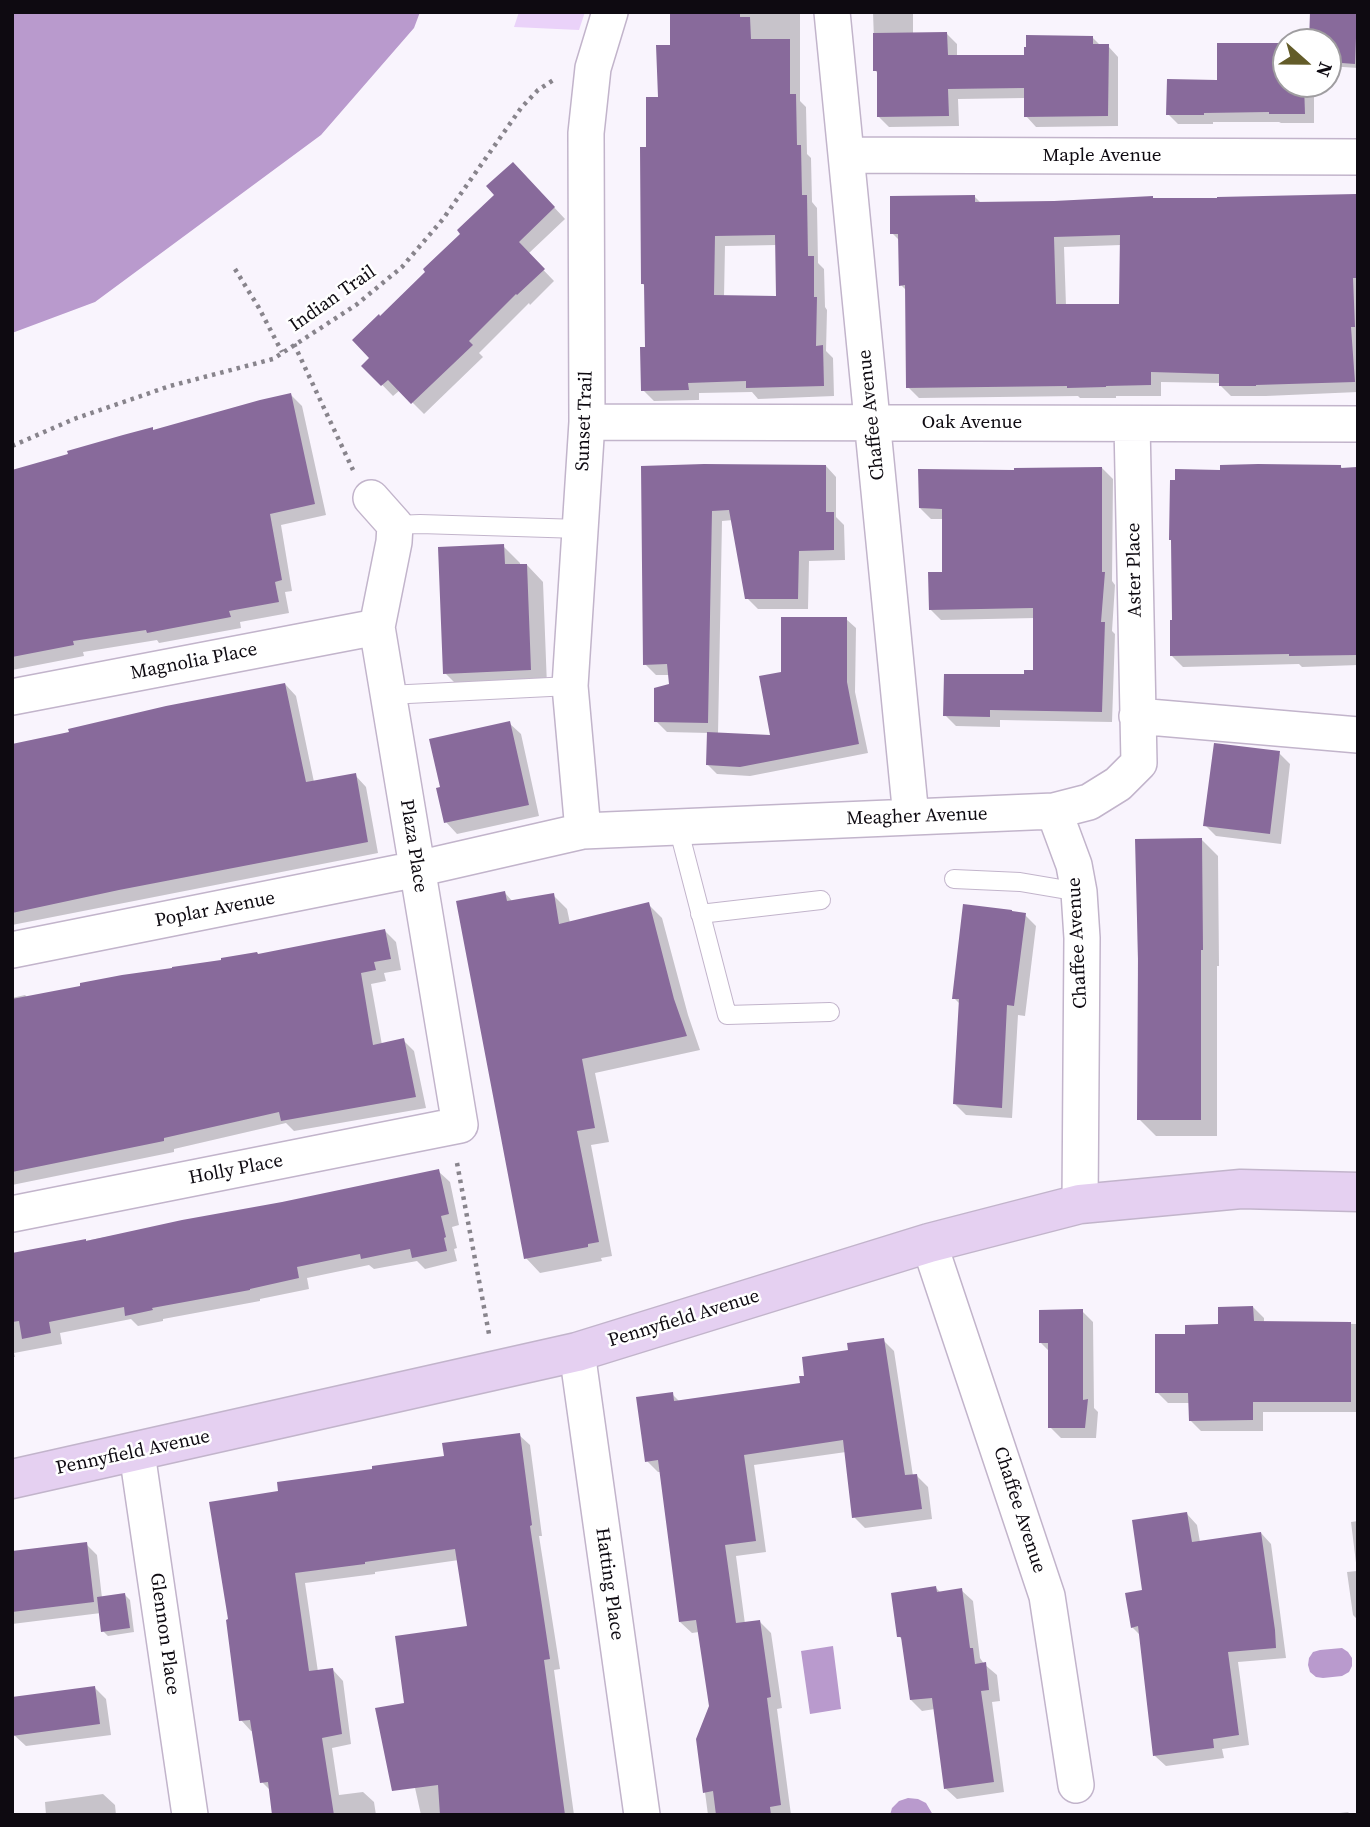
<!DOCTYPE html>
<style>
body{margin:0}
#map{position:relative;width:1370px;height:1827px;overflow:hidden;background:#f9f4fd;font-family:"Source Serif 4",serif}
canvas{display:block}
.frame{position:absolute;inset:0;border:14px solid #0e0a11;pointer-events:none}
.north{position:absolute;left:1272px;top:28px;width:70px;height:70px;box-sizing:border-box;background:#fff;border:2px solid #9f9da0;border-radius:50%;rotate:111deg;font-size:19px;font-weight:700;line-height:28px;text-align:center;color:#0e0a11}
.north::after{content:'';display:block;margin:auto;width:24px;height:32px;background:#635c29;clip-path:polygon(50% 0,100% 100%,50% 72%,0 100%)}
</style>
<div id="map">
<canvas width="1370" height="1827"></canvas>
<div class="frame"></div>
<div class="north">N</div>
</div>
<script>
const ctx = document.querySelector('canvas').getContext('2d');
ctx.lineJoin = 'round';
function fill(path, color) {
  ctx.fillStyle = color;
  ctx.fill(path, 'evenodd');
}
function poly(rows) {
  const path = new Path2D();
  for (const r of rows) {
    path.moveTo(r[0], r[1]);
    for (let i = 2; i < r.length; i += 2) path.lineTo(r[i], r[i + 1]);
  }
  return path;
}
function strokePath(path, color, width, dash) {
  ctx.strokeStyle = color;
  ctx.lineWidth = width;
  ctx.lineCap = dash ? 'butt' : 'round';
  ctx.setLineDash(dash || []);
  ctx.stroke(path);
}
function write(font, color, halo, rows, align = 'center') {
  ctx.font = font + ' "Source Serif 4",serif';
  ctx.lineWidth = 5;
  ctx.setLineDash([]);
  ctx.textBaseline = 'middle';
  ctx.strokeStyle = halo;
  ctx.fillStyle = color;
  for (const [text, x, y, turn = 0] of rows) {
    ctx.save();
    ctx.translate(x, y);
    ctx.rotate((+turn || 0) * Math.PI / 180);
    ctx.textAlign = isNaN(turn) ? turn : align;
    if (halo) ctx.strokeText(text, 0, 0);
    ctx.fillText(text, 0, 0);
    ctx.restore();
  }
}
fill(poly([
 [519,12,585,12,579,30,514,27]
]), '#ead2f9');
fill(poly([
 [12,12,420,12,414,28,321,135,95,302,12,333],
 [833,1646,841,1709,810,1714,801,1651],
 [1342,1648,1348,1652,1352,1658,1352,1666,1349,1672,1342,1676,1323,1678,1316,1677,1310,1672,1308,1665,1309,1658,1313,1652,1320,1650],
 [908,1798,918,1799,926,1803,933,1815,890,1815,892,1808,899,1801]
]), '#b99acd');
fill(poly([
 [672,12,800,12,800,101,806,107,807,154,811,158,812,202,817,208,818,263,824,269,825,307,827,310,826,351,833,358,834,396,758,399,752,392,699,393,699,400,654,401,643,390,646,348,646,287,643,284,648,149,672,47],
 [777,245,777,298,724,297,725,246],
 [873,12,913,12,913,34,947,34,957,44,957,57,1025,56,1092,37,1101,46,1108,46,1118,57,1118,126,1036,127,1026,116,1025,98,958,99,959,126,889,127,879,117,878,74,875,70],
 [1356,25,1358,27,1358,68,1328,66,1328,42,1311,42],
 [1286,44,1286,84,1314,84,1314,123,1281,123,1279,122,1213,122,1213,124,1178,124,1168,114,1219,81],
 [524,175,565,219,528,254,554,281,530,305,529,303,479,353,483,357,424,414,400,390,393,396,364,366,372,359,380,318],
 [1355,196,1358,198,1358,392,1266,396,1231,396,1220,385,1220,383,1161,382,1161,396,1116,396,1116,398,1080,398,1078,396,919,398,908,387,907,291,901,285,900,241,892,233,975,197,981,203],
 [1121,245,1120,306,1066,306,1064,247],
 [291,395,302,406,326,515,281,525,292,591,285,592,289,613,240,622,241,628,159,643,157,640,83,652,84,656,12,670,12,479,154,431],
 [826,466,836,477,836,517,844,525,845,560,809,561,808,609,758,609,747,598,733,520,722,521,718,734,772,737,782,673,846,619,856,628,855,692,868,753,750,776,717,774,707,764,709,733,667,732,656,721,671,686,670,675,656,675,645,664,643,468],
 [1340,466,1343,469,1358,471,1358,665,1302,667,1299,664,1183,667,1172,656,1222,472],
 [1102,468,1113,479,1112,581,1115,585,1112,631,1115,634,1112,722,1000,720,1000,727,956,726,945,715,1035,672,1035,618,941,620,930,609,944,573,943,519,931,519,920,508,1016,472],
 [503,546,520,563,520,566,527,565,543,582,547,686,462,690,445,673],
 [285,684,296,696,314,782,355,775,366,787,378,853,12,925,12,746],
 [509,723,521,734,539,816,457,834,446,822],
 [1279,753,1290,764,1281,844,1216,836,1205,825],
 [1201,839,1218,856,1219,966,1217,966,1217,1136,1156,1136,1139,1119,1137,840],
 [505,893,513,902,553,895,567,909,570,923,648,904,662,918,688,1015,700,1050,595,1073,609,1142,591,1145,612,1256,601,1258,602,1261,540,1273,526,1258],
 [1025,915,1036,926,1025,1016,1018,1015,1012,1118,966,1115,955,1104,961,1005,954,998],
 [385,931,396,942,401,970,384,973,386,981,371,984,382,1045,403,1040,414,1051,426,1108,294,1131,286,1123,174,1149,174,1152,12,1185,12,998,25,995,28,998],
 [438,1171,450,1182,459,1225,452,1227,457,1248,454,1249,457,1261,425,1269,417,1261,374,1269,369,1265,307,1278,309,1289,260,1299,260,1301,163,1319,163,1321,138,1326,131,1319,60,1333,62,1344,14,1353,15,1357,12,1357,12,1255,283,1203],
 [1253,1307,1264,1318,1264,1323,1358,1324,1358,1412,1263,1412,1263,1431,1201,1431,1190,1420,1190,1403,1168,1403,1157,1392,1187,1335,1220,1326],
 [1082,1311,1093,1322,1094,1408,1098,1412,1096,1438,1061,1438,1050,1427,1050,1352,1041,1343],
 [883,1340,894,1351,913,1476,917,1476,928,1487,932,1519,865,1528,854,1517,846,1452,754,1465,766,1552,736,1556,745,1624,760,1622,771,1633,782,1708,777,1709,791,1815,708,1815,698,1739,710,1706,699,1632,692,1633,680,1622,661,1472,658,1472,647,1461,672,1394,680,1402,802,1384,850,1352],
 [519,1435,530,1445,542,1536,539,1536,560,1669,554,1670,574,1815,421,1815,397,1706,405,1704,469,1627,459,1560,375,1572,375,1574,305,1583,318,1672,333,1670,343,1681,351,1744,332,1748,339,1795,363,1792,374,1802,376,1815,274,1815,271,1791,262,1782,253,1731,251,1731,241,1720,280,1493,374,1471,446,1457],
 [1187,1514,1197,1525,1200,1542,1261,1533,1271,1544,1286,1658,1238,1662,1249,1745,1222,1749,1224,1758,1166,1766,1155,1756,1141,1636,1132,1627,1144,1592],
 [1358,1521,1358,1620,1353,1615,1347,1572,1357,1571,1351,1522],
 [86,1544,97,1555,102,1598,125,1595,130,1600,134,1632,108,1636,103,1631,101,1613,12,1624,12,1552],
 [936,1588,941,1593,961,1590,973,1601,980,1658,984,1664,997,1675,1000,1701,992,1702,1004,1792,957,1799,945,1788,935,1709,922,1711,911,1700,904,1642,899,1636],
 [95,1688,106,1699,111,1735,26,1746,14,1735],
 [103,1794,115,1805,116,1815,46,1815,45,1802],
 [1348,1812,1351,1815,1322,1815]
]), '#0003');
fill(poly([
 [670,12,740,12,740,17,750,17,751,39,790,39,790,94,796,94,797,145,801,145,802,195,807,195,808,256,814,256,814,297,817,297,816,346,823,345,824,386,746,388,746,381,688,383,689,390,641,391,640,347,645,347,644,284,641,284,640,147,646,147,646,97,658,97,656,45,670,45],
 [775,235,776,296,714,295,715,236],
 [1310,12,1357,12,1355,64,1328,62,1328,42,1309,42],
 [947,32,948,55,1024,55,1024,47,1026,47,1026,35,1093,36,1093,44,1109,44,1108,116,1024,117,1024,88,948,89,949,116,877,117,877,71,873,71,873,33],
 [1217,43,1286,43,1286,84,1304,84,1305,114,1269,114,1269,112,1204,113,1204,115,1166,115,1167,79,1217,80],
 [513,162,555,207,519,242,545,269,517,295,516,294,469,341,473,345,411,404,388,380,381,386,361,366,369,358,352,340,379,314,380,316,425,272,423,269,460,234,457,230,494,195,486,186],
 [1356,194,1358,278,1353,278,1355,327,1351,327,1355,382,1256,385,1256,386,1219,386,1219,374,1151,372,1151,385,1106,386,1106,387,1067,388,1067,386,906,388,905,285,899,286,898,234,890,234,890,196,975,195,975,202,1054,201,1153,196,1153,198,1217,198,1217,197],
 [1120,235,1119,304,1056,304,1054,237],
 [291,393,315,504,270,514,282,580,275,582,279,602,229,611,231,617,147,633,146,630,73,641,74,645,12,657,12,470,68,454,67,451,123,435,153,427,153,430,260,400],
 [704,464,826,465,826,512,834,512,834,550,799,551,798,599,745,599,729,510,712,511,708,723,654,722,654,688,669,684,667,664,643,665,641,466],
 [1258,464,1341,465,1341,468,1357,467,1358,655,1289,656,1289,654,1170,656,1170,620,1172,620,1171,540,1169,540,1170,480,1175,480,1175,469,1220,470,1220,465],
 [1102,467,1102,572,1105,572,1101,622,1105,622,1102,712,990,710,990,717,943,716,944,674,1024,674,1024,670,1033,670,1033,608,929,610,928,572,942,572,942,509,919,508,918,469,1014,470,1014,468],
 [504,544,505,564,527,564,531,670,443,674,438,547],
 [781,617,847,617,847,682,859,744,740,767,706,765,707,732,770,735,759,676,781,672],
 [285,683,306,782,356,773,368,842,119,890,12,913,12,744,69,732,68,729,166,706],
 [510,721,529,805,444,823,436,788,440,787,429,739],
 [1214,743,1280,751,1270,834,1203,826],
 [1202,838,1203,950,1201,950,1201,1120,1137,1120,1138,959,1135,839],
 [505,891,507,901,554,893,559,924,649,902,674,999,687,1036,582,1059,595,1128,577,1131,599,1242,588,1244,588,1247,524,1259,456,901],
 [963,904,1012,910,1012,911,1026,913,1014,1006,1007,1005,1002,1108,953,1104,959,999,952,999],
 [385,929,391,959,374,962,376,970,361,973,373,1045,404,1038,416,1097,281,1121,279,1112,164,1138,164,1141,12,1172,12,999,80,986,80,983,122,975,172,968,172,967,221,960,221,958,257,952,258,954],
 [439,1169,449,1214,441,1216,446,1237,444,1238,447,1251,412,1258,410,1249,361,1259,360,1254,297,1267,299,1278,250,1289,250,1290,152,1308,153,1310,125,1316,124,1307,49,1322,51,1333,22,1339,19,1321,12,1322,12,1253,86,1239,86,1241,182,1220,282,1202],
 [1253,1306,1254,1321,1351,1322,1351,1402,1253,1402,1253,1420,1189,1421,1188,1393,1155,1393,1155,1334,1185,1334,1185,1325,1218,1324,1218,1307],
 [1083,1309,1083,1400,1088,1399,1085,1428,1048,1428,1048,1343,1039,1343,1039,1310],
 [884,1338,905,1475,917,1474,922,1509,852,1518,843,1440,744,1455,756,1541,725,1545,736,1623,760,1620,771,1697,767,1698,781,1805,770,1807,771,1815,716,1815,713,1791,703,1793,696,1739,709,1706,696,1620,679,1622,658,1460,645,1462,636,1397,673,1392,674,1401,800,1383,799,1376,804,1376,802,1357,848,1350,847,1343],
 [520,1433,532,1525,530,1526,550,1659,544,1660,565,1815,440,1815,438,1785,392,1791,375,1708,404,1703,395,1636,467,1626,455,1549,365,1562,365,1564,295,1573,309,1671,333,1668,342,1734,322,1738,334,1815,272,1815,268,1782,260,1783,250,1720,239,1721,226,1620,228,1619,209,1502,278,1491,277,1482,372,1469,372,1466,444,1456,442,1443],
 [1187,1512,1192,1542,1261,1532,1275,1630,1276,1648,1228,1652,1239,1735,1213,1739,1214,1748,1153,1756,1138,1626,1131,1628,1125,1593,1142,1590,1132,1520],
 [87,1542,94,1602,12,1612,12,1551],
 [936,1586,937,1592,962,1588,970,1648,973,1648,975,1664,986,1662,989,1690,981,1691,994,1782,944,1789,932,1698,910,1700,901,1637,897,1637,891,1593],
 [125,1593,130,1628,101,1632,97,1597],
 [95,1686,100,1724,12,1736,12,1697]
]), '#886a9b');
const lane = poly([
 [395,525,420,524,580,529],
 [388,695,570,686],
 [678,827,727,1015,830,1012],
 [954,879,1020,882,1079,892],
 [700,914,821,900]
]);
const street = poly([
 [832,12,911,817],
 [846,155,1358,157],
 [587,422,1358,424],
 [12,697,377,627],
 [1137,716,1358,735],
 [1054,811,1074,865,1079,892,1082,938,1080,1204],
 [583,831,570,686,587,422,586,133,593,68,610,12],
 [12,950,417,869,583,831,1054,811,1089,802,1118,784,1139,763,1132,424],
 [12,1214,460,1125,377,627,394,542,395,525,371,498],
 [929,1243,1047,1596,1076,1785],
 [577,1352,642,1815],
 [137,1453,190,1815]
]);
const secondary = poly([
 [12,1479,577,1352,929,1243,1080,1204,1241,1189,1358,1192]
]);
strokePath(lane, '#c2b4cb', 20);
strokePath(street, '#c2b4cb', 38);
strokePath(secondary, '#c2b4cb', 41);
strokePath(poly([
 [235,269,259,308,282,352],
 [294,344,353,470],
 [12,446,74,419,170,386,273,359,356,305,402,267,443,219,521,108,538,90,555,79],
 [457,1163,489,1334]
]), '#88848c', 4.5, [3.5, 5]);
strokePath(lane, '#fff', 18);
strokePath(street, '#fff', 35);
strokePath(secondary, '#e5d0f1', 38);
write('19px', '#0e0a11', '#fff', [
 ["Maple Avenue",1102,156],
 ["Indian Trail",333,299,-35],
 ["Chaffee Avenue",872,415,-96],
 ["Sunset Trail",585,421,-88],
 ["Oak Avenue",972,423],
 ["Aster Place",1135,570,-91],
 ["Magnolia Place",194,662,-11],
 ["Meagher Avenue",917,817,-2],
 ["Plaza Place",413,846,81],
 ["Poplar Avenue",215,910,-11],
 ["Chaffee Avenue",1078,943,-93],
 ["Holly Place",236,1170,-11],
 ["Pennyfield Avenue",684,1319,-17],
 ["Pennyfield Avenue",133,1453,-12],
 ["Chaffee Avenue",1019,1510,72],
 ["Hatting Place",609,1584,82],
 ["Glennon Place",164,1634,82]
]);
</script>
